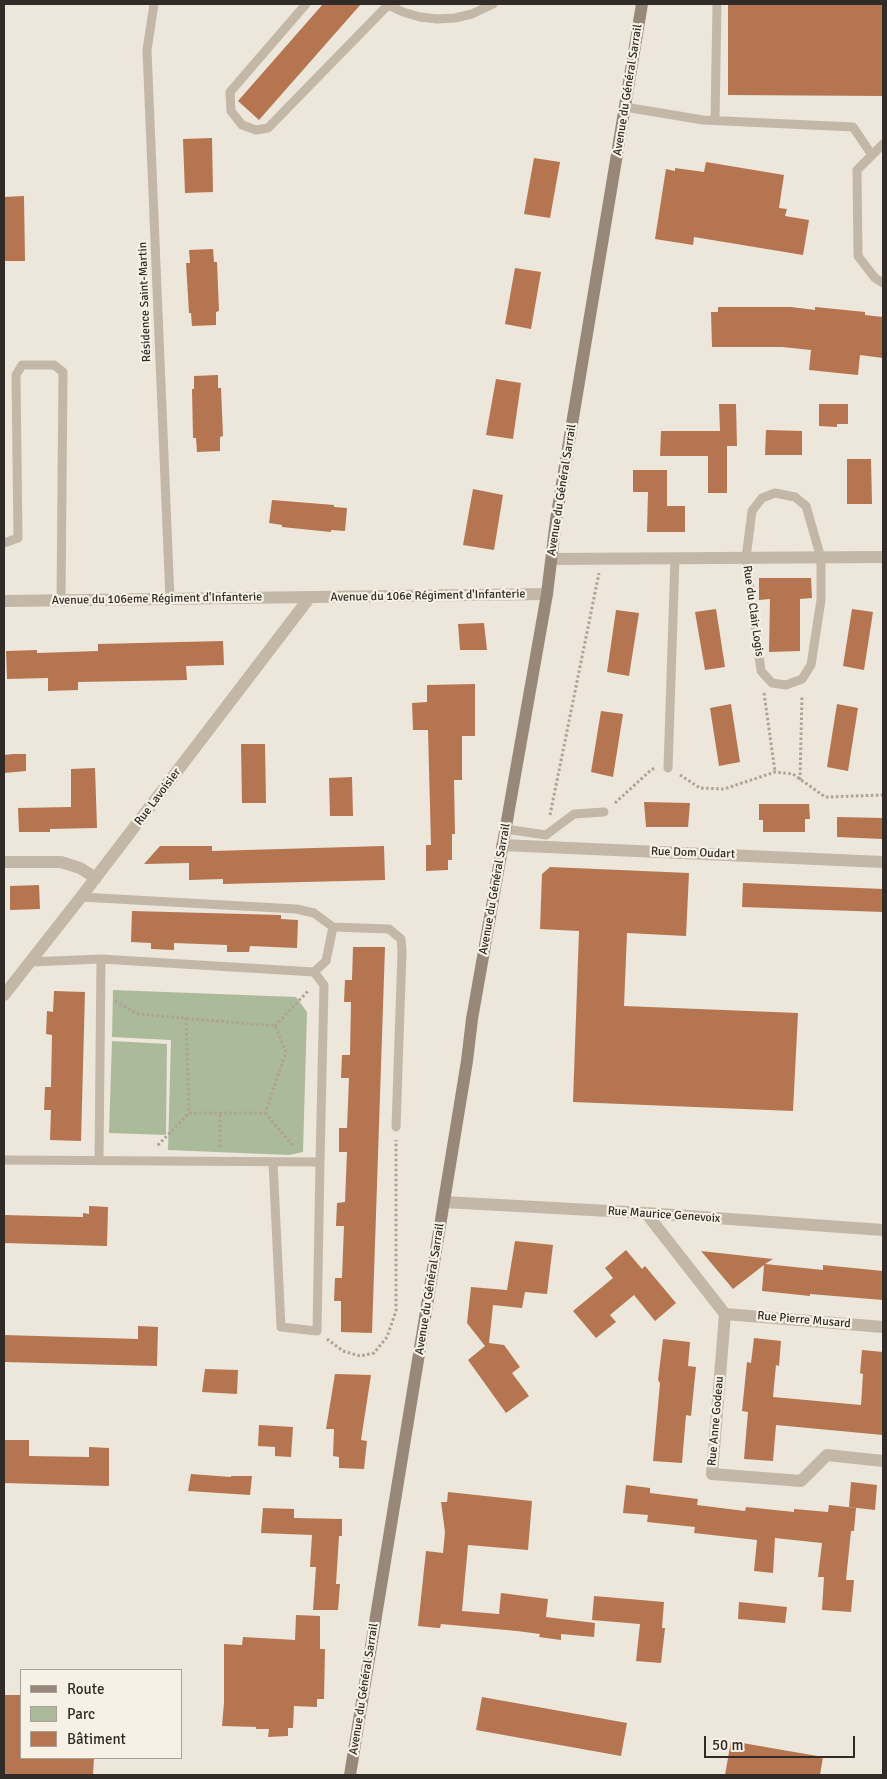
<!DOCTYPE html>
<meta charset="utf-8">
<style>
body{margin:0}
#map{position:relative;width:887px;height:1779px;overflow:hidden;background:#ede6da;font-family:Signika,sans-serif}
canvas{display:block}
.frame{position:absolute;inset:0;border:5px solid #312b27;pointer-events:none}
.legend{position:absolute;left:20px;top:1669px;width:162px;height:90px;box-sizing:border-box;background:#f6f0e5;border:1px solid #a7a199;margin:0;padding:6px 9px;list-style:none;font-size:15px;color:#312b27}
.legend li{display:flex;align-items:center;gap:10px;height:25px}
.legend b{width:25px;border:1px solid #a7a199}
.scale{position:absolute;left:704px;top:1736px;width:151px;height:22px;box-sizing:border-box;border:2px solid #312b27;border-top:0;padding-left:6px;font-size:15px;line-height:18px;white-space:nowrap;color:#312b27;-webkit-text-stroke:4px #f6f0e5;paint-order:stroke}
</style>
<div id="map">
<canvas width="887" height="1779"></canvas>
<div class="frame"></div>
<ul class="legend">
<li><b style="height:6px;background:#97887a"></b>Route</li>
<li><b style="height:14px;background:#acba9c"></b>Parc</li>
<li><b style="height:14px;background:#b57551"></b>Bâtiment</li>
</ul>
<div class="scale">50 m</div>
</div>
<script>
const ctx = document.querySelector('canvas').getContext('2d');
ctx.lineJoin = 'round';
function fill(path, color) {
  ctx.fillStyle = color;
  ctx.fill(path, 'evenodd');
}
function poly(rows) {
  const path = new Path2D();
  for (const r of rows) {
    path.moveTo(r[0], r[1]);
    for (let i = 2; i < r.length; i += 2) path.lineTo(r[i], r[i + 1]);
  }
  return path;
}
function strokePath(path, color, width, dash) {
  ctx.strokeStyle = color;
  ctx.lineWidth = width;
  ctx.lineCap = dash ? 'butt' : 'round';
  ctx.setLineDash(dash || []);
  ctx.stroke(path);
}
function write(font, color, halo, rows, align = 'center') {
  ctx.font = font + ' Signika,sans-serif';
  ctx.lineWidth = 4.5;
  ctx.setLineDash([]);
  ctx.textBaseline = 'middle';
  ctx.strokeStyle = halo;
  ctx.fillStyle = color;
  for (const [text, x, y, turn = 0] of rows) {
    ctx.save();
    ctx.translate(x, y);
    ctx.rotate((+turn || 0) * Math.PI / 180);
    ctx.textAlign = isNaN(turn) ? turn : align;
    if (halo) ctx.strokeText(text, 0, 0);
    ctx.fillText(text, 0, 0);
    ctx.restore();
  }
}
fill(poly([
 [113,990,296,997,307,1012,303,1152,289,1155,168,1150,171,1040,112,1037],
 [112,1041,167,1044,166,1135,109,1133]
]), '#acba9c');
fill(poly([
 [323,4,361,4,259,120,238,101],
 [728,4,883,4,883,96,728,95],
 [212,138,213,192,185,193,183,139],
 [534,158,560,162,550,218,524,214],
 [706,162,784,175,779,208,787,209,785,216,809,220,803,255,694,237,693,245,655,239,666,169,675,171,675,168,704,172],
 [24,196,25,261,4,261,4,197],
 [213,249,214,262,217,262,219,311,216,312,216,325,192,326,191,313,189,313,186,263,190,263,189,250],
 [515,268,541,272,531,329,505,324],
 [718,307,791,307,815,310,815,307,865,312,865,315,883,317,883,358,860,355,858,375,809,370,811,350,782,347,712,347,711,312,718,312],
 [218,375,218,388,221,388,223,436,220,437,220,451,197,452,196,438,193,438,192,389,194,389,194,376],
 [496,379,521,383,513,439,486,435],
 [719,404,736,404,737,446,727,446,727,493,708,493,708,456,660,456,661,431,720,431],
 [819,404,848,404,848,424,837,424,837,427,819,426],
 [766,430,802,431,802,455,765,455],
 [847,459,871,459,872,504,847,504],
 [633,470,667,470,667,506,685,506,685,532,647,532,648,492,633,492],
 [473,489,503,495,494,550,463,545],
 [272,500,334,505,334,507,347,508,345,531,331,530,331,532,282,527,282,525,269,523],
 [759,578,811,578,812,598,800,599,800,651,769,652,770,599,759,600],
 [716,609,725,667,705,670,695,612],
 [852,609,873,612,864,670,843,666],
 [616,610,639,613,629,676,607,672],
 [484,623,487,650,460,650,458,624],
 [223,641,224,665,186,666,187,680,78,682,78,690,48,691,48,678,7,679,6,651,37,650,37,653,98,651,98,644],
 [475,684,475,736,462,736,462,780,454,780,455,834,452,834,452,860,448,860,448,870,426,871,426,845,431,845,428,730,413,730,412,703,427,702,427,685],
 [731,704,740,762,719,766,710,708],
 [837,704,858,708,848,771,827,767],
 [601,711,623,714,613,777,591,772],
 [241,744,265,744,266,803,242,803],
 [13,754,26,754,26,771,4,773,4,755],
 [95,768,97,828,50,829,50,832,19,832,18,808,71,807,71,769],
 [352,777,353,816,330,816,329,778],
 [644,802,690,803,688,827,646,827],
 [759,804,809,804,810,819,805,819,805,832,763,832,763,820,759,820],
 [837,817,883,818,883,839,837,837],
 [160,846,212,846,212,851,384,846,385,880,223,884,223,879,189,880,189,863,144,864],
 [550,867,689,873,686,936,627,933,624,1006,798,1013,793,1111,573,1102,579,931,540,929,542,874],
 [743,883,883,889,883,912,742,907],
 [39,885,40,909,10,910,10,886],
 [132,911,281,915,281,919,298,920,297,948,250,946,249,952,227,952,227,945,174,943,174,950,151,949,151,943,131,942],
 [353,947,385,947,372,1333,341,1332,341,1301,334,1301,335,1278,342,1278,344,1226,336,1226,337,1203,345,1202,347,1152,339,1152,339,1128,347,1128,349,1078,341,1078,342,1055,350,1055,351,1002,344,1002,345,980,352,980],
 [54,991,85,992,81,1141,50,1140,51,1110,44,1110,45,1087,51,1087,52,1035,46,1034,47,1011,53,1012],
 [89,1206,108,1207,107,1246,4,1243,4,1215,83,1217,83,1213,89,1214],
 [515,1241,553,1245,547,1294,525,1292,522,1308,493,1305,489,1343,504,1345,520,1367,512,1373,529,1396,506,1413,468,1360,485,1346,467,1323,471,1287,507,1290],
 [626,1250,642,1269,645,1266,676,1303,655,1321,634,1295,610,1315,616,1322,596,1338,573,1311,613,1278,605,1268],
 [701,1251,773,1259,765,1264,823,1270,823,1265,883,1271,883,1300,810,1294,810,1296,762,1291,764,1265,733,1289],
 [138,1326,158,1327,157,1366,4,1362,4,1335,138,1339],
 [754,1338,781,1341,779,1366,776,1365,773,1397,861,1405,863,1374,860,1373,862,1350,883,1352,883,1435,776,1425,773,1461,744,1459,748,1412,742,1411,747,1362,751,1363],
 [663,1339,690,1342,688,1366,696,1367,691,1416,686,1415,682,1463,653,1461,660,1383,658,1380],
 [205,1369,238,1370,237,1394,202,1392],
 [335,1374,371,1375,361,1440,367,1441,364,1469,339,1468,339,1457,333,1456,334,1429,326,1429],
 [259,1425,293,1427,291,1457,275,1456,275,1447,258,1446],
 [4,1440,29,1440,29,1456,89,1457,89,1447,109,1448,109,1486,4,1483],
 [191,1474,231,1477,231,1476,252,1476,250,1495,188,1491],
 [851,1482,877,1485,875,1510,849,1507],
 [626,1485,650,1488,650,1493,698,1499,697,1505,745,1511,746,1507,794,1512,794,1509,828,1512,829,1505,856,1508,854,1531,851,1531,846,1580,854,1580,851,1612,822,1610,824,1577,818,1577,822,1543,775,1538,773,1573,754,1571,757,1540,694,1533,695,1527,647,1522,648,1515,623,1513],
 [448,1492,532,1501,528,1550,468,1545,462,1611,499,1614,501,1593,548,1599,546,1617,595,1623,594,1637,561,1634,561,1640,539,1637,540,1634,517,1631,441,1624,440,1628,438,1628,418,1626,426,1551,443,1553,445,1532,441,1502,447,1502],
 [263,1508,294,1509,294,1518,342,1519,342,1536,339,1536,336,1584,340,1584,338,1610,313,1610,316,1567,310,1567,312,1535,261,1533],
 [594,1596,664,1602,662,1628,665,1628,661,1663,636,1661,640,1624,592,1620],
 [739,1602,787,1607,785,1623,738,1619],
 [296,1615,320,1616,320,1649,325,1649,324,1699,317,1699,317,1707,294,1706,293,1728,288,1728,288,1736,268,1737,269,1729,256,1729,256,1727,222,1726,224,1703,224,1644,242,1645,243,1637,295,1640],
 [4,1695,21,1695,21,1758,94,1758,93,1775,4,1775],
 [482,1697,627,1723,621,1756,476,1730],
 [731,1741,823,1757,820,1775,725,1775]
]), '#b57551');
strokePath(poly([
 [764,693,775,772],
 [680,775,700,788,724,789,775,772,793,774,825,797,883,795],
 [800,780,802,695],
 [615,803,652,769,656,769],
 [550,815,599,573],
 [115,1001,138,1014,275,1026,286,1052,265,1113,189,1113,157,1146],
 [186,1018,189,1113],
 [275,1026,309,990],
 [265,1113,294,1147],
 [220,1147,220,1113],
 [327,1339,343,1351,360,1356,374,1353,387,1337,396,1311,396,1140]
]), '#afa292', 3, [2.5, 2.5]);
strokePath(poly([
 [154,4,147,50,170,599],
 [306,4,230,92,231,111,242,125,256,130,268,128,388,5],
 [386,4,403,12,420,17,437,19,455,18,472,14,493,4],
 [625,107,703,120,853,127,872,155],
 [715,120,717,4],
 [883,144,857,170,858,256,875,278,883,283],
 [775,493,795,497,806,506,821,558,821,600,811,665,802,679,786,685,772,683,761,671,746,558,752,511,762,498,775,493],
 [4,543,18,538,16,375,22,365,54,365,63,372,61,601],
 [668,768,675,558],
 [505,829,546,835,574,814,604,812],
 [333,927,389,929,401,939,402,952,396,1127],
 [30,962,101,959,314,972,326,961,333,927,314,913,296,909,81,897],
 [4,1160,320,1162,324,985,314,972],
 [99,1161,101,959],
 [273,1162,281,1327,317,1331,320,1162]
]), '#c3b8a8', 9);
strokePath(poly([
 [552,559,883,557],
 [4,601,547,594],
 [502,845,883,862],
 [4,862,61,862,80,868,96,878],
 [4,995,81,897,310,597],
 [444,1202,646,1213,883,1230],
 [646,1213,725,1314,712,1474,801,1481,827,1455,883,1461],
 [725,1314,883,1327]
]), '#c3b8a8', 12);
strokePath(poly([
 [350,1775,467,1061,472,1019,547,594,556,520,642,4]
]), '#97887a', 12);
write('12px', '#312b27', '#f6f0e5', [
 ["Avenue du Général Sarrail",628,90,-81],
 ["Résidence Saint-Martin",145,302,-92],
 ["Avenue du Général Sarrail",562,490,-81],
 ["Avenue du 106e Régiment d'Infanterie",428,596,-1],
 ["Avenue du 106eme Régiment d'Infanterie",157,599,-1],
 ["Rue du Clair Logis",753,611,82],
 ["Rue Lavoisier",158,797,-53],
 ["Rue Dom Oudart",693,853,2],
 ["Avenue du Général Sarrail",495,889,-80],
 ["Rue Maurice Genevoix",664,1215,4],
 ["Avenue du Général Sarrail",430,1289,-81],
 ["Rue Pierre Musard",804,1320,5],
 ["Rue Anne Godeau",716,1421,-85],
 ["Avenue du Général Sarrail",364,1689,-81]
]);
</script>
